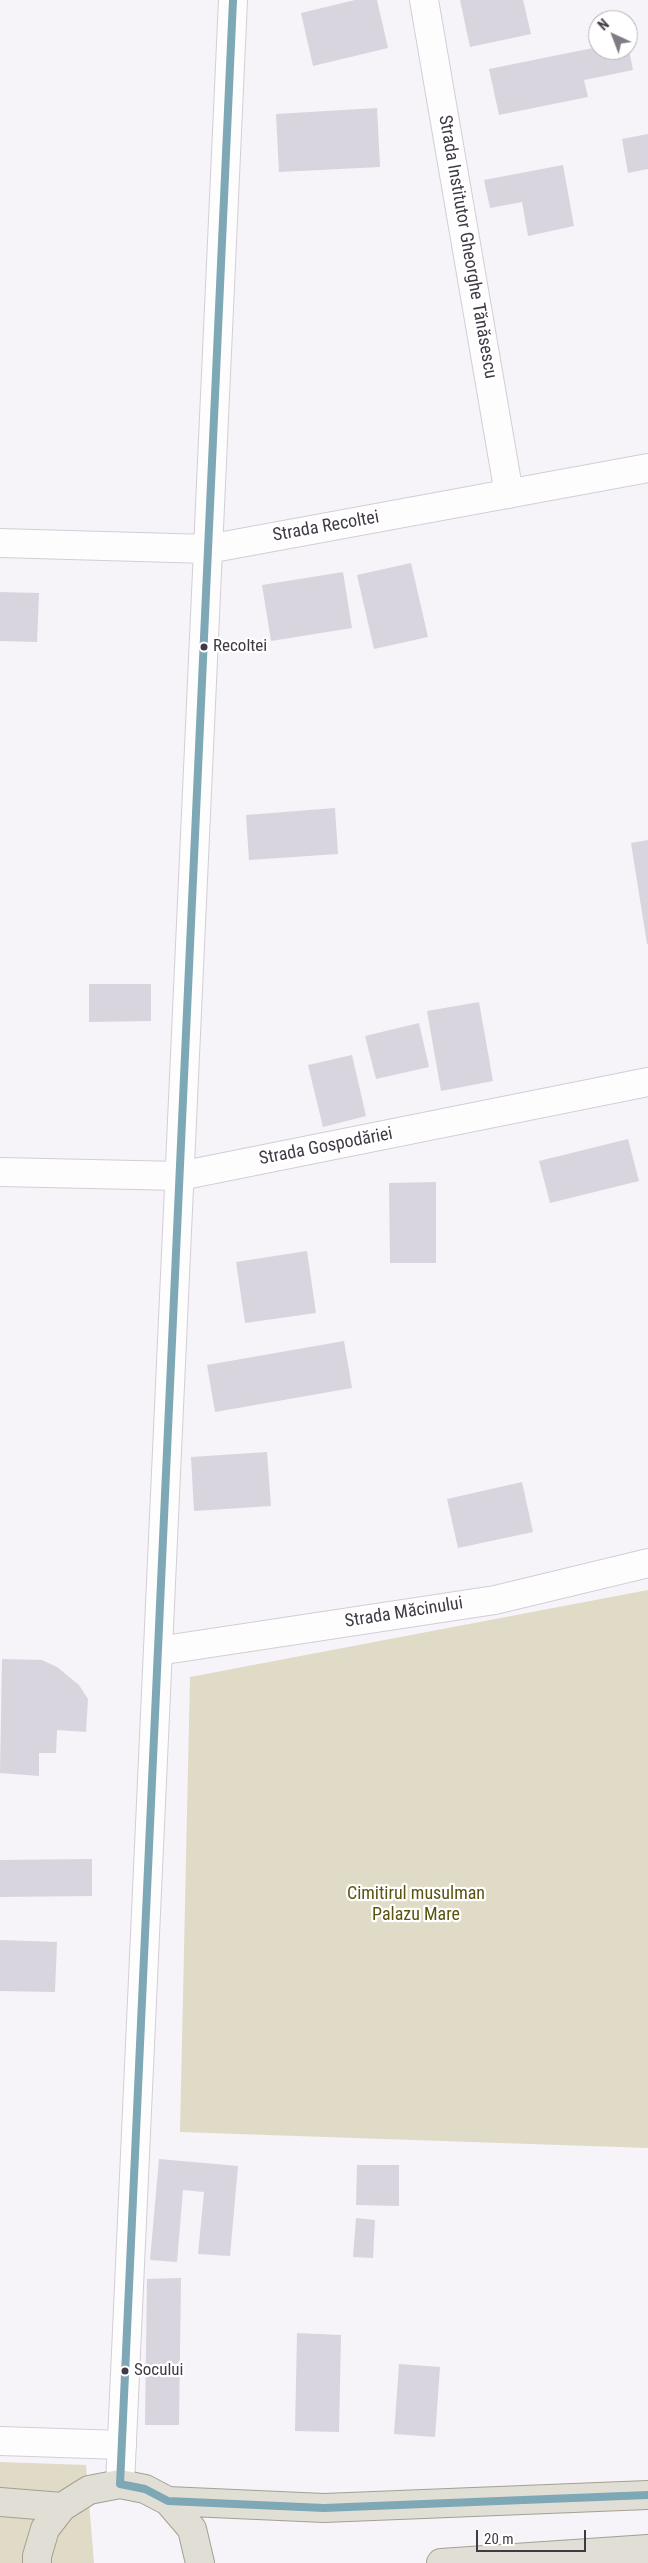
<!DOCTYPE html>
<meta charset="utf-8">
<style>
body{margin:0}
#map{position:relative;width:648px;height:2563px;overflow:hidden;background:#f6f3f9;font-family:"Roboto Condensed",sans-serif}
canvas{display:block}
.north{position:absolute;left:588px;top:10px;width:50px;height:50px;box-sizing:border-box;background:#fff;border:1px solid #b3b0b5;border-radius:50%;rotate:317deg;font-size:14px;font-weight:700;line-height:20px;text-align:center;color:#413a45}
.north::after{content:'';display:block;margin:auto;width:18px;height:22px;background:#807b84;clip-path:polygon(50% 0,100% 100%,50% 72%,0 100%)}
.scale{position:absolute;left:476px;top:2530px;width:110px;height:22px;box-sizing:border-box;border:2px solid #413a45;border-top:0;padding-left:6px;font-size:15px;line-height:18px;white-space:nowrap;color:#413a45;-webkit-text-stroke:4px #fff;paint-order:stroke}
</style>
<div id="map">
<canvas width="648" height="2563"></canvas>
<div class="north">N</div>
<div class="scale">20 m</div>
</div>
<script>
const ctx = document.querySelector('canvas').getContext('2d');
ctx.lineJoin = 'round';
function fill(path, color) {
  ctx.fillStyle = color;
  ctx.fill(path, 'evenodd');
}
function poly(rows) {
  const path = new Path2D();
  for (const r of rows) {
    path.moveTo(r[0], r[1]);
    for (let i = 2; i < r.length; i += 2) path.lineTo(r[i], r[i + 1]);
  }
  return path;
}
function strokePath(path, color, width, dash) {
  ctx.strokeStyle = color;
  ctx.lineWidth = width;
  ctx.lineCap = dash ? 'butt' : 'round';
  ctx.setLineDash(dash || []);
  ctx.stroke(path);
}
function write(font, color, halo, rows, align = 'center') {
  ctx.font = font + ' "Roboto Condensed",sans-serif';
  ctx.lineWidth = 4.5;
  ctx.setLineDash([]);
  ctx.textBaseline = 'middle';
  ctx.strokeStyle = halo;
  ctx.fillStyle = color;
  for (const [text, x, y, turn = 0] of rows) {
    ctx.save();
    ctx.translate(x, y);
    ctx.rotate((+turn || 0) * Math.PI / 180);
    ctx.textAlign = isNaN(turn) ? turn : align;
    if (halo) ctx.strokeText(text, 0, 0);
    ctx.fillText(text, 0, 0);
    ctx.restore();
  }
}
fill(poly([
 [648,1590,648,2148,180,2132,190,1677],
 [0,2462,86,2465,94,2563,0,2563]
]), '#dfdbc7');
fill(poly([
 [355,0,377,0,388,48,313,66,301,13],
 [460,0,523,0,531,34,470,47],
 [598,47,598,50,629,50,633,70,584,80,588,97,499,115,489,69],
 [377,108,380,167,279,172,276,114],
 [648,134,648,169,628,173,622,139],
 [563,165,574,226,528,236,522,202,490,208,484,180],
 [411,563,428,637,374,649,357,575],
 [343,572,352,628,271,641,262,585],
 [0,592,39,593,37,642,0,641],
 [335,808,338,854,249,860,246,815],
 [648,840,648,944,647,944,631,843],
 [89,984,151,984,151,1021,89,1022],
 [479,1002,493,1081,441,1091,427,1011],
 [419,1023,429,1067,376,1079,365,1036],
 [352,1055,366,1116,323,1127,308,1065],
 [628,1139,639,1181,550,1203,539,1161],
 [436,1182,436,1263,390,1263,389,1183],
 [307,1251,316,1313,245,1323,236,1262],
 [344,1341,352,1388,215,1412,207,1365],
 [267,1452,271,1506,194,1511,191,1457],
 [522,1482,533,1532,458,1548,447,1499],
 [2,1659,42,1660,57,1667,79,1685,88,1699,86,1732,57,1730,56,1753,39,1753,39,1776,0,1773],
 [92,1859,92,1896,0,1897,0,1860],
 [0,1940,57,1942,55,1992,0,1991],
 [159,2159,238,2166,230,2256,198,2254,204,2192,183,2190,177,2262,150,2260],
 [357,2165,399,2165,399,2206,356,2205],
 [356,2218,375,2220,373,2258,353,2257],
 [181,2278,179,2425,145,2425,147,2279],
 [297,2333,341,2335,339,2432,295,2431],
 [399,2364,440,2367,435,2437,394,2434]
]), '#d9d5de');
const minor = poly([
 [424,0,509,494],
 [0,543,208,549,648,468],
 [0,1172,180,1176,648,1082],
 [158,1651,495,1600,648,1563],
 [0,2441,122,2445]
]);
const tertiary = poly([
 [120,2484,233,0]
]);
const primary = poly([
 [168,2501,324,2508,648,2495],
 [0,2502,62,2507],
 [37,2563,37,2556,45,2529,62,2507,89,2490,120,2484,145,2489,168,2501,192,2529,200,2563],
 [441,2563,648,2549]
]);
strokePath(minor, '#d3ced6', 30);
strokePath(tertiary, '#d3ced6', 30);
strokePath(primary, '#a4a090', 30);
strokePath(minor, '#fefdfe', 28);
strokePath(tertiary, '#fefdfe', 28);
strokePath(primary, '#e1dfd5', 28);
strokePath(poly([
 [233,0,120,2484,145,2489,168,2501,324,2508,648,2495]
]), '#7ea8b6', 8);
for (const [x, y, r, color] of [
 [204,647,4.5,"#413a45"],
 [125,2371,4.5,"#413a45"]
]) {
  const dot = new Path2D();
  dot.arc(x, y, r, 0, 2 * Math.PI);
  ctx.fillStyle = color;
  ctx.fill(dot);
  strokePath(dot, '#fff', 2);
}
write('17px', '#413a45', '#fff', [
 ["Recoltei",213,647],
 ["Socului",134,2371]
], 'left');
write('18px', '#413a45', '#fff', [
 ["Strada Institutor Gheorghe Tănăsescu",467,247,80],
 ["Strada Recoltei",326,527,-10],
 ["Strada Gospodăriei",326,1147,-11],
 ["Strada Măcinului",404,1613,-9]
]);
write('18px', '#5c530f', '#fff', [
 ["Cimitirul musulman",416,1894],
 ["Palazu Mare",416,1915]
]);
</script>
